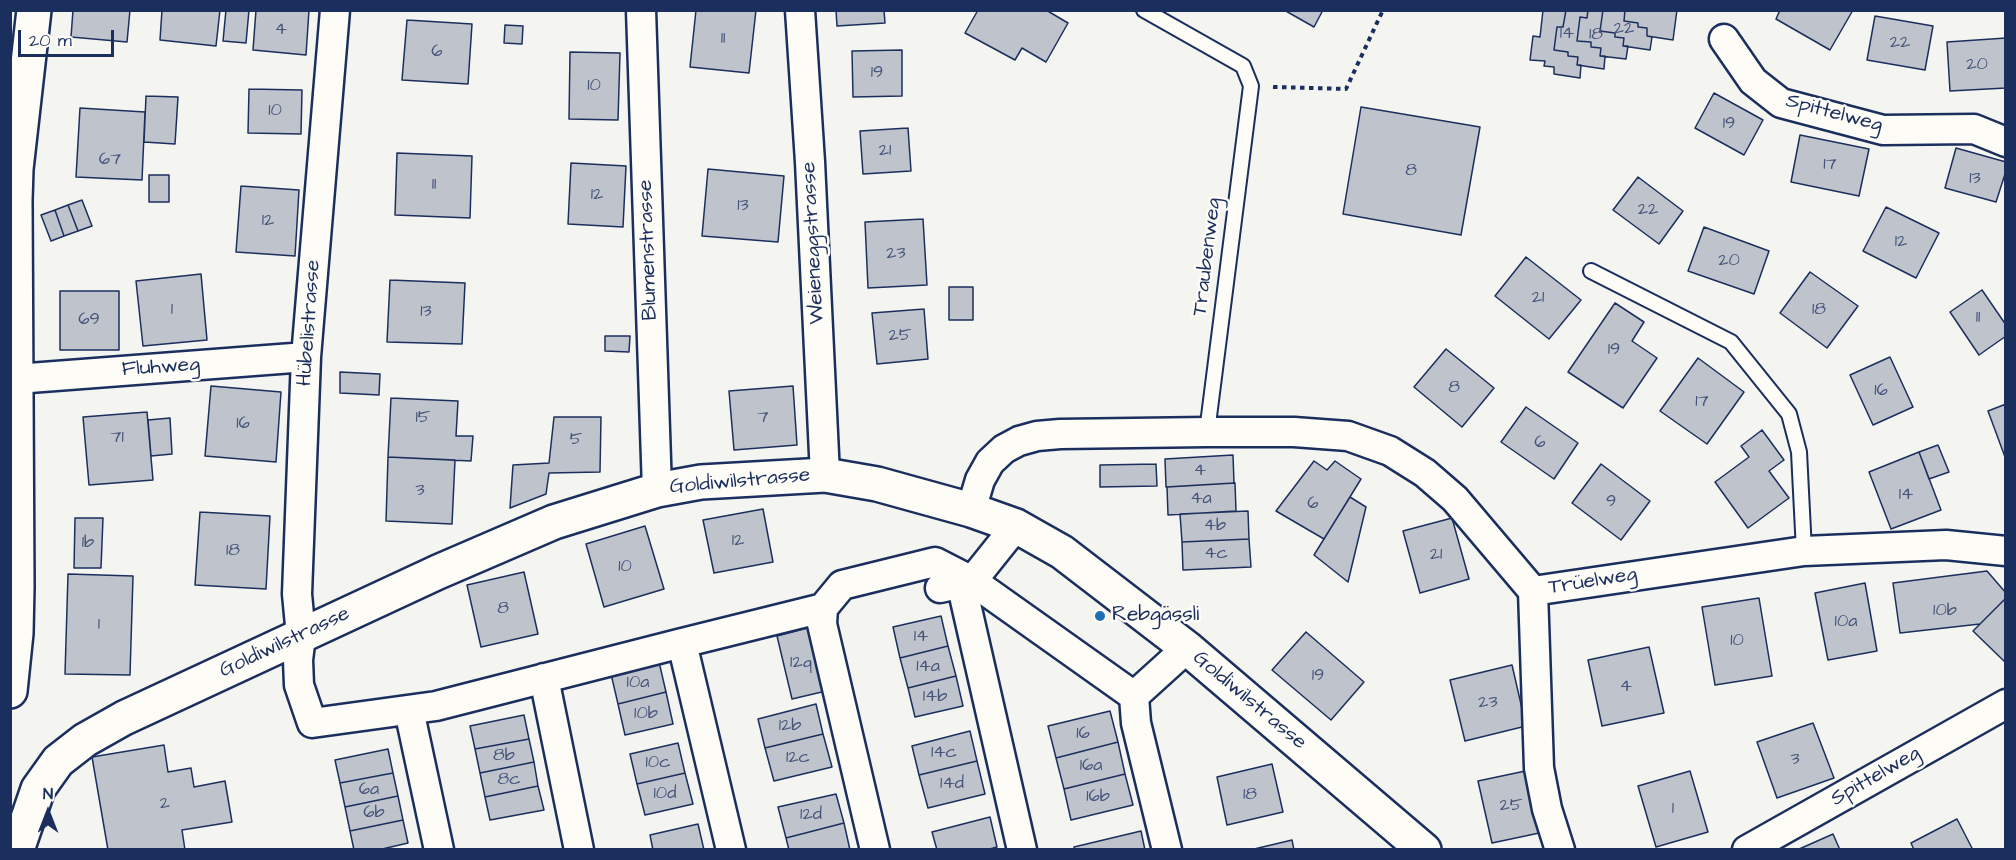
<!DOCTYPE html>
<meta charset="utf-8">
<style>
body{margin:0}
#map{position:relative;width:2016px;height:860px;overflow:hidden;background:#f4f4f1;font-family:"Architects Daughter",sans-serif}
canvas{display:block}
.frame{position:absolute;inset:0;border:12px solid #1b2f5e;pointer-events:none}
.north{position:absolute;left:18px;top:782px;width:60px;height:60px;-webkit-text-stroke:4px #fdfcf7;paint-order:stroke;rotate:0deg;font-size:16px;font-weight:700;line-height:24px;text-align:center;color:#1b2f5e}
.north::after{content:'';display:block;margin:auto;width:21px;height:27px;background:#1b2f5e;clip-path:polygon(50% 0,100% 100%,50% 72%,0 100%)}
.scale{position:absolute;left:18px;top:30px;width:96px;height:27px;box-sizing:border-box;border:3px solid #1b2f5e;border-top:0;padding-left:8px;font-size:18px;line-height:21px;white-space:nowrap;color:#1b2f5e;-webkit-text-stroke:4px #fdfcf7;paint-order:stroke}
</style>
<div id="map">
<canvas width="2016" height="860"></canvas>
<div class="frame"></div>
<div class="north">N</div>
<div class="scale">20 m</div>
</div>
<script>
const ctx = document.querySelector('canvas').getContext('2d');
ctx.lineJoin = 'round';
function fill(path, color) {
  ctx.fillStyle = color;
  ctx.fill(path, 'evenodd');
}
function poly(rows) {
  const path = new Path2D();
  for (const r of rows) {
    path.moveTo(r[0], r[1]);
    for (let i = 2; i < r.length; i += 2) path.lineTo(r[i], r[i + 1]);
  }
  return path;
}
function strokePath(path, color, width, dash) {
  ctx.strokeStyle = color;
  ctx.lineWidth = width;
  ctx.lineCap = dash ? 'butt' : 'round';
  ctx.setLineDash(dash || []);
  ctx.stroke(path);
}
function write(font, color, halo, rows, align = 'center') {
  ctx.font = font + ' "Architects Daughter",sans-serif';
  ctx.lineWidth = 5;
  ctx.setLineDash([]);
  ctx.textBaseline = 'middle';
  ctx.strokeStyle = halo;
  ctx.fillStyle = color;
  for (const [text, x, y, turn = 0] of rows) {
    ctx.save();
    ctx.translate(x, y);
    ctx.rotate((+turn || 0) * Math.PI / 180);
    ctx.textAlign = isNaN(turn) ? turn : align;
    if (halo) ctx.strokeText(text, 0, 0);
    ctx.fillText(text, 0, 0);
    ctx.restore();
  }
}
const building = poly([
 [73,10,130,10,127,42,71,37,73,10],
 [162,10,220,10,216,46,160,40,162,10],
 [226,10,249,10,246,43,223,41,226,10],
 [256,10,309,10,306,55,253,50,256,10],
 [696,10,756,10,749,73,690,67,696,10],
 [836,10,884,10,885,23,837,26,836,10],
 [978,10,1046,10,1068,23,1046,62,1022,48,1015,60,965,33,978,10],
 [1284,10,1323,10,1314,27,1284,10],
 [1543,10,1566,10,1563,27,1557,27,1554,50,1568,52,1568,56,1578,57,1577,65,1581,65,1580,78,1554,74,1554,67,1544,66,1545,61,1530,60,1533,36,1540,37,1543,10],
 [1566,10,1588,10,1587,18,1580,17,1577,41,1591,42,1591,47,1601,48,1600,56,1605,56,1604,69,1577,65,1578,57,1568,56,1568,52,1554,50,1557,27,1563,27,1566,10],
 [1588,10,1603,10,1600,31,1615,33,1615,37,1624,38,1623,46,1628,46,1626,59,1600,56,1601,48,1591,47,1591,42,1577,41,1580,17,1587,18,1588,10],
 [1603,10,1625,10,1624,21,1638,23,1638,27,1647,28,1647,36,1652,37,1650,50,1623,46,1624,38,1615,37,1615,33,1600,31,1603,10],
 [1625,10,1677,10,1673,40,1647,36,1647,28,1638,27,1638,23,1624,21,1625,10],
 [1780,10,1853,10,1830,50,1776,19,1780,10],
 [1875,16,1933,26,1925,70,1867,60,1875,16],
 [407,20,472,24,468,84,402,80,407,20],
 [505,25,523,26,522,44,504,43,505,25],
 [2006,38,2006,88,1950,91,1947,42,2006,38],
 [902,50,902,96,853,97,852,51,902,50],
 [570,52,620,53,618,120,569,119,570,52],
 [249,89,302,90,301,134,248,133,249,89],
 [1714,93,1763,120,1744,155,1695,128,1714,93],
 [146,96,178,97,175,144,144,142,146,96],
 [1361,107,1480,127,1461,235,1343,214,1361,107],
 [80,108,145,112,142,180,76,177,80,108],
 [908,128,911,171,863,174,860,131,908,128],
 [1800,135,1869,149,1859,196,1791,182,1800,135],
 [1956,148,2006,162,2006,171,1996,202,1945,188,1956,148],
 [397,153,472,156,470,218,395,215,397,153],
 [571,163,626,166,623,227,568,224,571,163],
 [708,169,784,176,778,242,702,236,708,169],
 [149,175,169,175,169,202,149,202,149,175],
 [1638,177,1683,211,1659,244,1613,210,1638,177],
 [241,186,299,190,295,256,236,252,241,186],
 [82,200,92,226,78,231,68,205,82,200],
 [68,205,78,231,64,236,55,210,68,205],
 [1886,207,1939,233,1916,278,1863,251,1886,207],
 [55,210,64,236,51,241,41,215,55,210],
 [923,219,927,285,868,288,865,222,923,219],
 [1704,227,1769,251,1754,294,1688,271,1704,227],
 [1526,257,1581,300,1549,339,1495,296,1526,257],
 [1810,272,1858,306,1827,348,1780,313,1810,272],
 [201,274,207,340,143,346,136,281,201,274],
 [390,280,465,283,462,344,387,342,390,280],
 [949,287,973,287,973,320,949,320,949,287],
 [1982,290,2006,325,2006,336,1979,355,1950,312,1982,290],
 [60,291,119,291,119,350,60,350,60,291],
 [1615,303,1644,322,1632,341,1657,358,1623,408,1568,372,1615,303],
 [924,309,928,359,877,364,872,313,924,309],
 [605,336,630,336,629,352,605,351,605,336],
 [1446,349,1494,388,1462,427,1414,387,1446,349],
 [1890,357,1913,407,1873,425,1850,375,1890,357],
 [1698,358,1744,392,1707,444,1660,411,1698,358],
 [340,372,380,374,379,395,340,393,340,372],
 [211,386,281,392,276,462,205,456,211,386],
 [793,386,797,445,734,450,729,391,793,386],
 [391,398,458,401,456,436,473,436,471,461,388,457,391,398],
 [2006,404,2006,457,2005,457,1988,411,2006,404],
 [1526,407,1578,443,1554,479,1501,442,1526,407],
 [147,412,153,480,89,485,83,417,147,412],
 [554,417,601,417,600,472,549,473,546,494,510,508,513,465,549,463,554,417],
 [170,418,172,454,151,456,148,420,170,418],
 [1762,430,1784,460,1769,471,1789,498,1748,528,1715,482,1749,457,1741,446,1762,430],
 [1938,445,1949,472,1929,479,1919,452,1938,445],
 [1919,452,1941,510,1891,529,1869,472,1919,452],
 [1233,455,1234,483,1166,487,1165,459,1233,455],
 [388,457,455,460,452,524,386,521,388,457],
 [1314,461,1327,470,1335,461,1361,479,1324,539,1276,511,1314,461],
 [1156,464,1157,486,1100,487,1100,465,1156,464],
 [1601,464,1650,501,1621,540,1572,503,1601,464],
 [1235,483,1236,511,1168,515,1167,487,1235,483],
 [1350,497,1366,507,1348,582,1314,555,1350,497],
 [763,509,773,562,714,573,703,520,763,509],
 [1248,511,1249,539,1182,542,1180,514,1248,511],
 [200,512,270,516,266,589,195,585,200,512],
 [75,518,103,518,101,568,74,568,75,518],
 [1452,518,1469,579,1420,593,1403,531,1452,518],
 [645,526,664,589,604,607,586,544,645,526],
 [1249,539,1251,567,1183,570,1182,542,1249,539],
 [1987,571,2006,593,2006,598,1980,624,1900,633,1893,583,1987,571],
 [524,572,538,634,481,647,467,585,524,572],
 [68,574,133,576,130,675,65,674,68,574],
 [1865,583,1877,651,1828,660,1815,593,1865,583],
 [1759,598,1772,676,1715,685,1702,607,1759,598],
 [2006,598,2006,663,1973,631,2006,598],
 [941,616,948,646,900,658,893,627,941,616],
 [811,627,826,691,792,699,777,636,811,627],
 [1306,632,1364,682,1331,720,1272,670,1306,632],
 [948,646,956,676,908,688,900,658,948,646],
 [1649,647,1664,713,1602,726,1588,660,1649,647],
 [659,662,666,692,618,704,611,674,659,662],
 [1512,665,1526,726,1465,741,1450,680,1512,665],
 [956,676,963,706,915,717,908,688,956,676],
 [666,692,673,724,625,735,618,704,666,692],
 [816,704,823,734,765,748,758,719,816,704],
 [1110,711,1118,742,1056,758,1048,726,1110,711],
 [524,715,529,739,475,749,470,726,524,715],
 [1813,723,1834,778,1777,798,1757,742,1813,723],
 [970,731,977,761,919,775,912,746,970,731],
 [823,734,832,767,774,781,765,748,823,734],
 [529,739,534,762,480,773,475,749,529,739],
 [1118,742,1125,774,1064,789,1056,758,1118,742],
 [678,743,685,773,637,784,630,754,678,743],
 [164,745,168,772,191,768,194,787,225,781,232,822,182,830,185,850,108,850,92,757,164,745],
 [388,749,393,773,340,783,335,760,388,749],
 [977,761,985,794,928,808,919,775,977,761],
 [534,762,538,786,485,797,480,773,534,762],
 [1272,764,1283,812,1227,825,1217,777,1272,764],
 [1530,770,1544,832,1492,843,1478,781,1530,770],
 [1690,771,1708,832,1656,847,1638,786,1690,771],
 [393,773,398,796,345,807,340,783,393,773],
 [685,773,693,804,645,815,637,784,685,773],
 [1125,774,1133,805,1071,820,1064,789,1125,774],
 [538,786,544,810,490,820,485,797,538,786],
 [836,794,844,823,786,838,778,807,836,794],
 [398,796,403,820,350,831,345,807,398,796],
 [990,817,997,847,986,850,937,850,932,832,990,817],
 [1957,819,1973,850,1914,850,1911,843,1957,819],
 [403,820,408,843,378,850,354,850,350,831,403,820],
 [844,823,850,850,789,850,786,838,844,823],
 [698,824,704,850,653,850,650,835,698,824],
 [1141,831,1145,850,1074,850,1074,847,1141,831],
 [1833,834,1840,850,1797,850,1833,834],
 [1292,840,1294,850,1250,850,1292,840]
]);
fill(building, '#bfc3cc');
strokePath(building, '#1b2f5e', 1.5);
const lane = poly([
 [1144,10,1243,66,1251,86,1207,432],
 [1591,271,1731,342,1789,414,1799,452,1804,551]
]);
const street = poly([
 [335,10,306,357,297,594,301,636,298,660,299,685,312,723,436,706,682,643],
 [641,10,657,490],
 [800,10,810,162,825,475],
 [1724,39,1753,81,1781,103,1883,130,1974,129,2006,142],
 [16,379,306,357],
 [971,510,980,480,990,462,1004,449,1019,441,1037,436,1060,434,1207,432,1294,432,1348,436,1390,451,1425,473,1455,499,1533,591],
 [972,581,965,600,1022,850],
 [940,588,972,581,1134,696,1187,648],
 [823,608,822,624,875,850],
 [544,678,579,850],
 [1134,696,1136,723,1167,850],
 [409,710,439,850],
 [731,850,682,643,823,608,842,585,935,562,972,581,1016,526],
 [1560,850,1547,809,1539,768,1533,591,1804,551,1946,545,2006,551],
 [1747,850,2006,704]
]);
const secondary = poly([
 [10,691,16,633,17,587,15,200,16,169,34,10],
 [17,850,38,789,58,761,85,740,124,718,438,572,554,522,657,490,701,482,825,475,877,484,971,510,1016,526,1062,552,1187,648,1424,850]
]);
strokePath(lane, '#1b2f5e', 18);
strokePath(street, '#1b2f5e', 33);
strokePath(secondary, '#1b2f5e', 38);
strokePath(poly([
 [1273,87,1346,89,1383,10]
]), '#1b2f5e', 4, [4.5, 4.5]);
strokePath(lane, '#fdfcf7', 14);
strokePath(street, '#fdfcf7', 28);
strokePath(secondary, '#fdfcf7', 33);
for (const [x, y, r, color] of [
 [1100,616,6,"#1f6fb2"]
]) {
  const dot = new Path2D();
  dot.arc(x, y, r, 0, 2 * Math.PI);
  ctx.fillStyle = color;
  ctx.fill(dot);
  strokePath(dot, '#fdfcf7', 2);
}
write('18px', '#44547a', null, [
 ["22",1624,29],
 ["4",281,30],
 ["14",1567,34],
 ["18",1596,35],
 ["11",723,39],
 ["22",1900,43],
 ["6",437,52],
 ["20",1977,65],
 ["19",877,73],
 ["10",594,86],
 ["10",275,111],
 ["19",1729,124],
 ["21",885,151],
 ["67",110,160],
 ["17",1830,165],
 ["8",1411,171],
 ["13",1975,179],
 ["11",434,185],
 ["12",597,195],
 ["13",743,206],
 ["22",1648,210],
 ["12",268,221],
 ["12",1901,242],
 ["23",896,254],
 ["20",1729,261],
 ["21",1538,298],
 ["1",172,310],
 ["18",1819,310],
 ["13",426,312],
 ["11",1978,318],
 ["69",89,320],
 ["25",900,336],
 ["19",1614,350],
 ["8",1454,388],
 ["16",1881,391],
 ["17",1702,402],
 ["15",423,418],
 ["7",763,418],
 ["16",243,424],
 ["71",117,438],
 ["5",576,440],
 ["6",1540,443],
 ["4",1200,471],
 ["3",420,491],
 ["14",1906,495],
 ["4a",1201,499],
 ["9",1611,502],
 ["6",1313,504],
 ["4b",1215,526],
 ["12",738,541],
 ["1b",88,543],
 ["18",233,551],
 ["4c",1216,554],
 ["21",1436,555],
 ["10",625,567],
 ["8",503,609],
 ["10b",1945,611],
 ["10a",1846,622],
 ["1",99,625],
 ["14",921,637],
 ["10",1737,641],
 ["12q",801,663],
 ["14a",928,667],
 ["19",1318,676],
 ["10a",638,683],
 ["4",1626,687],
 ["14b",935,697],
 ["23",1488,703],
 ["10b",646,714],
 ["12b",790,726],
 ["16",1083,734],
 ["14c",944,753],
 ["8b",504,756],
 ["12c",798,758],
 ["3",1795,760],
 ["10c",658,763],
 ["16a",1091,766],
 ["8c",509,780],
 ["14d",952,784],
 ["6a",369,790],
 ["10d",665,794],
 ["18",1250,795],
 ["16b",1098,797],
 ["2",165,804],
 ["25",1511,806],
 ["1",1673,809],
 ["6b",374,813],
 ["12d",811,815]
]);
write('21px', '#1b2f5e', '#fdfcf7', [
 ["Spittelweg",1834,114,15],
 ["Weieneggstrasse",814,243,-93],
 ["Blumenstrasse",649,250,-92],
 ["Traubenweg",1208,257,-83],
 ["Hübelistrasse",310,323,-86],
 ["Fluhweg",161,368,-4],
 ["Goldiwilstrasse",740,482,-5],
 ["Trüelweg",1593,582,-9],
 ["Goldiwilstrasse",285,643,-25],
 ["Goldiwilstrasse",1249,701,40],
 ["Spittelweg",1876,777,-30]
]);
write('21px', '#1b2f5e', '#fdfcf7', [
 ["Rebgässli",1112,616]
], 'left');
</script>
